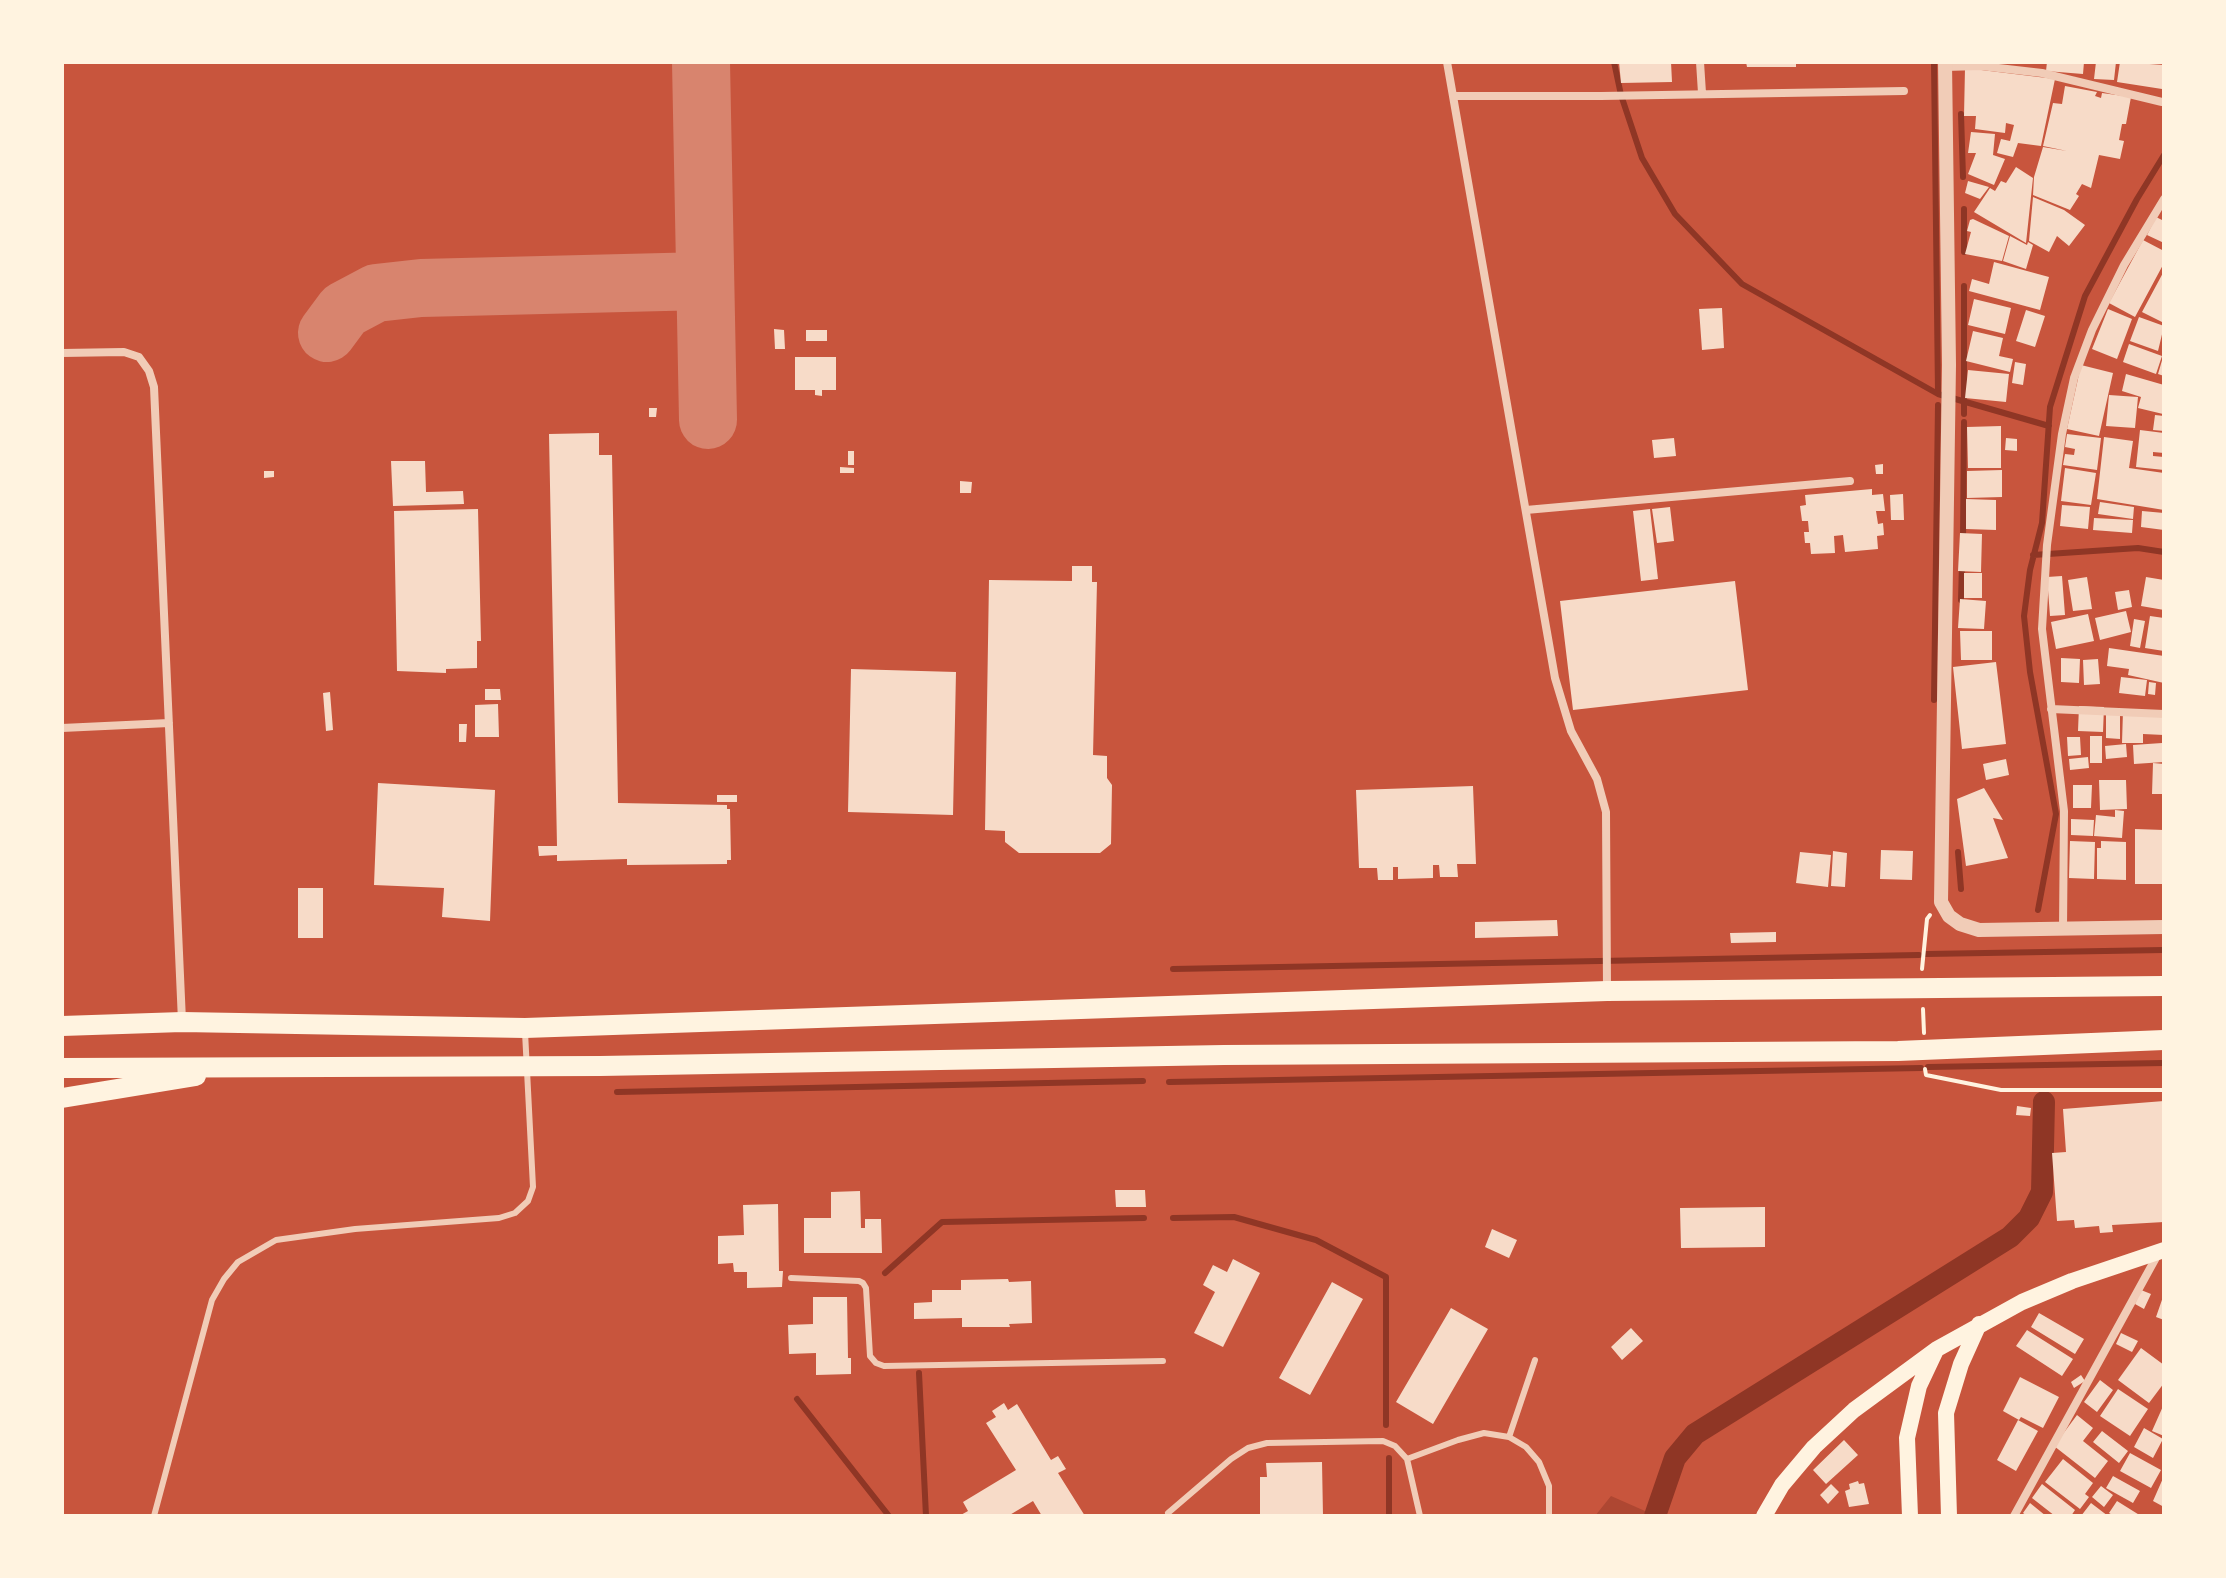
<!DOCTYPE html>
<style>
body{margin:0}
#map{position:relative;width:2226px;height:1578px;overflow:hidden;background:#c8553d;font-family:Overpass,sans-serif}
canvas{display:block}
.frame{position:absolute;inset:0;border:64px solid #fff3e0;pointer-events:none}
</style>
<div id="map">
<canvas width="2226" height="1578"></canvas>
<div class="frame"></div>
</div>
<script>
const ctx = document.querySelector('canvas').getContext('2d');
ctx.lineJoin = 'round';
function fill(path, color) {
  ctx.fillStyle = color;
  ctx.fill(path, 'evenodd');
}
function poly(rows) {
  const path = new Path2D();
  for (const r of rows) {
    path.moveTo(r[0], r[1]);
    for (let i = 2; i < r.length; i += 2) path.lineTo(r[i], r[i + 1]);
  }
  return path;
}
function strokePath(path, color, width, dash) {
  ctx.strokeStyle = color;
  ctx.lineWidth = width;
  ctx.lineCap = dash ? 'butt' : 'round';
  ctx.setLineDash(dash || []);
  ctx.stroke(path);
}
fill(poly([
 [1611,1496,1645,1511,1655,1516,1595,1516]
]), '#ae4732');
strokePath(poly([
 [1614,62,1621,95,1642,158,1675,214,1742,284,1938,394,2049,426],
 [1934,62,1938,392],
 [1961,114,1963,177],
 [1964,252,1964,209],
 [1964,286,1964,414],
 [1963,541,1964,422],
 [2033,555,2138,548,2164,552],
 [1961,600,1962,564],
 [1934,700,1938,405],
 [1958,852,1961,889],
 [2038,910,2056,814,2030,672,2024,616,2030,570,2042,523,2050,407,2085,296,2137,199,2164,155],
 [1926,954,2164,950],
 [1173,969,1919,955],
 [1928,1067,2164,1063],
 [1169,1082,1921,1068],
 [617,1092,1143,1081],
 [1173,1218,1234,1217,1316,1240,1386,1277,1386,1425],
 [885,1273,942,1222,1144,1218],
 [919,1373,926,1516],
 [797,1399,889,1516],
 [1389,1516,1389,1458]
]), '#8f3625', 6);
strokePath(poly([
 [1655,1516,1675,1458,1695,1434,2010,1237,2029,1218,2042,1192,2044,1102]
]), '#8f3625', 22);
strokePath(poly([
 [701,62,708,420],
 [327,333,344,310,376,293,421,288,705,281]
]), '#d8846e', 58);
fill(poly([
 [1619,62,1671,62,1672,82,1621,83],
 [1746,62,1796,62,1796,67,1747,67],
 [2047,62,2084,62,2083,74,2046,71],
 [2096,62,2116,62,2114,80,2094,79],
 [2120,62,2164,65,2162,89,2117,82],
 [1965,68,2055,79,2041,146,2018,143,2013,157,1997,153,2001,139,2010,141,2014,125,2006,123,2005,133,1975,129,1976,116,1964,116],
 [2065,86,2097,92,2095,96,2101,98,2102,93,2131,97,2126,124,2122,124,2119,140,2124,141,2120,159,2099,155,2091,188,2082,184,2076,194,2079,196,2070,210,2033,195,2034,177,2043,147,2067,151,2043,146,2053,103,2062,104],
 [1971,132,1995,134,1993,155,2005,159,1994,185,1968,174,1976,153,1968,153],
 [2016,167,2033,178,2026,243,1974,212,1990,188,1995,191,2001,181,2006,183],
 [1968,181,1989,187,1980,199,1965,193],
 [2033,197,2064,210,2085,225,2069,246,2057,236,2049,252,2029,241],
 [2156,217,2164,221,2164,243,2147,235],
 [1973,219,2009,236,2002,261,1965,254,1971,232,1967,231,1970,220],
 [2010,236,2027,245,2028,242,2033,245,2026,269,2003,261],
 [2143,240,2164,251,2164,263,2135,317,2109,303],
 [1994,262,2049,277,2040,310,1969,291,1972,279,1989,284],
 [2164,271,2164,323,2142,312],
 [1974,299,2011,308,2005,334,1968,325],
 [1722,308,1724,348,1702,350,1699,309],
 [2108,309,2132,319,2117,359,2092,349],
 [2026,310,2045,316,2035,347,2016,341],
 [2139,317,2164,326,2158,351,2130,341],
 [774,329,784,330,785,349,775,349],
 [806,330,827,330,827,341,806,341],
 [1973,331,2003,338,1999,356,2013,359,2010,372,1966,361],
 [2129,344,2162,356,2156,374,2123,362],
 [795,357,836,357,836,390,822,390,822,396,815,395,815,390,795,390],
 [2163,357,2164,357,2164,376,2158,374],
 [2015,362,2026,364,2023,385,2012,383],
 [2081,365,2113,373,2099,436,2067,429],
 [1968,370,2009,374,2006,402,1965,398],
 [2126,374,2164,385,2163,414,2138,408,2141,397,2122,391],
 [2109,395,2138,397,2135,428,2106,426],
 [649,408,657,408,656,417,649,417],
 [2155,415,2164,416,2164,431,2153,430],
 [2001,426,2001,468,1968,468,1967,427],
 [2140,430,2164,433,2164,453,2153,452,2153,456,2164,457,2164,470,2136,467],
 [599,433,599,455,612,455,618,803,727,805,727,809,730,809,731,860,727,860,727,864,627,865,627,859,557,861,557,855,539,856,538,846,557,846,549,434],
 [2067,434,2101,438,2097,470,2063,465,2065,454,2074,455,2075,449,2065,447],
 [2104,437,2133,441,2129,468,2164,473,2164,510,2097,499],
 [1674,438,1676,456,1654,458,1652,440],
 [2006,438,2017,439,2017,451,2005,450],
 [848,451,854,451,854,465,848,465],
 [391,461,425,461,426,492,463,491,464,504,393,506],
 [1883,464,1883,474,1876,474,1875,465],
 [840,467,854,468,854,473,840,473],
 [2065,468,2096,473,2091,505,2061,501],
 [2002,470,2002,497,1967,498,1967,471],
 [264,471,274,471,274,477,264,478],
 [960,481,972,482,971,493,960,493],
 [1872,489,1872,495,1883,494,1885,511,1876,511,1878,524,1883,523,1884,535,1877,536,1878,549,1845,552,1843,535,1834,536,1835,553,1811,554,1810,543,1805,543,1804,532,1809,532,1808,521,1802,521,1800,506,1806,505,1805,495],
 [1903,494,1904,520,1891,520,1890,495],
 [1966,499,1996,500,1996,530,1966,529],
 [2100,502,2134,507,2133,519,2098,514],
 [2062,505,2090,507,2088,529,2060,526],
 [1670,507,1674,541,1657,543,1652,509],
 [478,509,481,641,477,641,477,668,446,669,446,673,397,671,394,511],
 [1650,509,1658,579,1641,581,1633,511],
 [2142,511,2164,513,2164,530,2141,527],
 [2094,518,2133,520,2132,533,2093,530],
 [1960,533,1982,534,1981,572,1958,571],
 [1072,566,1092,566,1092,582,1097,582,1093,755,1107,756,1107,778,1112,785,1111,844,1100,853,1019,853,1005,842,1005,831,985,830,989,580,1072,581],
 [1964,573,1982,573,1982,598,1964,598],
 [2062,576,2065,615,2050,616,2047,577],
 [2087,577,2092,609,2073,611,2068,580],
 [2146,577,2164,580,2164,610,2141,606],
 [1735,581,1748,690,1573,710,1560,601],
 [2129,590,2132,607,2118,610,2115,592],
 [1960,599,1986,601,1984,629,1958,628],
 [2126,611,2131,632,2100,640,2095,618],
 [2088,614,2094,641,2056,649,2051,622],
 [2150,616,2164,618,2164,651,2145,648],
 [2134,619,2145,621,2140,648,2130,646],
 [1960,631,1992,631,1992,660,1961,660],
 [2109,648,2164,656,2164,683,2128,675,2129,669,2107,666],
 [2061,658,2080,659,2079,683,2061,682],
 [2098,659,2100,684,2084,685,2083,660],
 [1996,662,2006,744,1962,749,1953,667],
 [851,669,956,672,953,815,848,812],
 [2121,677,2147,680,2145,696,2119,693],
 [2149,682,2156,683,2155,695,2148,694],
 [485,689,500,689,501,700,485,700],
 [330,692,333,730,326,731,323,693],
 [498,704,499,737,475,737,475,705],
 [2079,706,2104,707,2103,732,2078,731],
 [2106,710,2120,711,2120,739,2106,738],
 [2123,711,2164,714,2164,735,2143,734,2143,743,2122,743],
 [459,724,467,724,466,742,459,742],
 [2090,736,2102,736,2102,763,2090,763],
 [2067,737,2080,737,2081,755,2068,756],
 [2162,743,2164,762,2134,764,2133,745],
 [2126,744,2127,757,2106,759,2105,746],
 [2088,757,2089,768,2070,770,2069,759],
 [2006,759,2009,775,1986,780,1983,764],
 [2153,763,2164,764,2164,794,2152,794],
 [2099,780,2126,780,2127,809,2100,810],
 [378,783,495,790,490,921,442,917,444,888,374,885],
 [2073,785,2092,785,2091,808,2073,808],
 [1473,786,1476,864,1457,864,1458,877,1440,877,1439,865,1433,865,1433,878,1398,879,1398,867,1393,867,1393,880,1378,880,1377,868,1359,868,1356,790],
 [1984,788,2003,820,1993,818,2008,858,1966,866,1957,799],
 [717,795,737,795,737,802,717,802],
 [2115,810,2124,811,2122,838,2094,836,2096,815,2115,817],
 [2071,819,2094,820,2093,836,2071,835],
 [2135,829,2164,830,2164,884,2135,884],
 [2070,841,2095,842,2094,879,2069,878],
 [2101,841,2126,842,2126,880,2097,879,2097,848,2101,848],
 [1881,850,1913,851,1912,880,1880,879],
 [1833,851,1847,853,1845,887,1831,886],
 [1800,852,1831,855,1828,887,1796,883],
 [298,888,323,888,323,938,298,938],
 [1557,920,1558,936,1475,938,1475,922],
 [1776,932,1776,942,1731,943,1730,933],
 [2164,1101,2164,1222,2112,1225,2113,1232,2100,1233,2099,1226,2075,1228,2074,1220,2057,1221,2052,1153,2066,1152,2063,1109],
 [2017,1106,2031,1108,2030,1116,2016,1115],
 [1115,1190,1145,1190,1146,1207,1116,1207],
 [860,1191,861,1228,865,1228,865,1219,881,1219,882,1253,804,1253,804,1218,831,1218,831,1192],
 [778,1204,779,1271,783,1271,782,1287,747,1288,747,1272,734,1272,733,1263,718,1264,718,1236,744,1235,743,1205],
 [1765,1207,1765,1247,1681,1248,1680,1208],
 [1492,1229,1517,1240,1509,1258,1485,1247],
 [1233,1259,1260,1273,1223,1347,1194,1333,1215,1292,1203,1285,1213,1265,1227,1272],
 [1008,1279,1009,1282,1031,1281,1032,1323,1009,1324,1010,1327,962,1327,962,1318,914,1319,914,1303,932,1302,932,1290,961,1290,961,1280],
 [1332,1282,1363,1299,1310,1395,1279,1378],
 [2141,1290,2151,1294,2144,1309,2135,1304],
 [2164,1294,2164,1320,2156,1317],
 [813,1297,847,1297,848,1358,851,1358,851,1374,816,1375,816,1353,789,1354,788,1325,813,1324],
 [1451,1308,1488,1329,1433,1424,1396,1402],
 [2039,1313,2084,1339,2075,1354,2031,1327],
 [1631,1328,1643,1341,1622,1360,1611,1347],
 [2027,1330,2073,1359,2062,1376,2016,1346],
 [2121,1333,2138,1341,2132,1352,2116,1344],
 [2141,1348,2164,1365,2164,1383,2149,1403,2118,1380],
 [2081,1375,2085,1381,2074,1388,2071,1382],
 [2020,1377,2059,1397,2043,1428,2021,1417,2019,1420,2003,1411],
 [2100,1380,2113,1390,2097,1412,2084,1402],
 [2118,1389,2148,1409,2130,1436,2100,1416],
 [1004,1403,1008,1410,1017,1404,1051,1460,1058,1456,1066,1469,1058,1473,1085,1516,1042,1516,1033,1501,1008,1516,959,1516,968,1511,963,1502,1016,1470,986,1423,996,1417,992,1411],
 [2164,1404,2164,1436,2152,1431],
 [2077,1415,2093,1428,2083,1441,2108,1461,2095,1478,2054,1446],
 [2018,1420,2038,1431,2016,1471,1997,1460],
 [2144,1428,2163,1439,2153,1458,2134,1447],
 [2102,1431,2128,1451,2119,1463,2093,1442],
 [1844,1440,1858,1455,1826,1484,1813,1470],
 [2130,1453,2161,1470,2151,1488,2120,1471],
 [2063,1459,2093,1483,2085,1494,2089,1497,2080,1509,2045,1482],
 [1322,1462,1323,1516,1260,1516,1260,1477,1267,1477,1266,1463],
 [2113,1476,2140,1491,2133,1503,2106,1488],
 [2164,1476,2164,1507,2153,1501],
 [1858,1481,1859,1484,1864,1483,1869,1504,1849,1507,1845,1491,1850,1489,1849,1484],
 [1831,1484,1839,1492,1828,1504,1820,1495],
 [2042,1484,2075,1510,2071,1516,2055,1516,2032,1498],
 [2101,1486,2113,1495,2104,1507,2092,1497],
 [2117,1501,2141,1516,2114,1516,2109,1513],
 [2030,1503,2046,1516,2027,1516,2023,1513],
 [2091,1503,2108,1516,2081,1516]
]), '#f7dbc8');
strokePath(poly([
 [1922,969,1927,919,1930,915],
 [1923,1009,1924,1033],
 [1925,1069,1926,1075,2001,1090,2164,1090]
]), '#fff3e0', 4);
strokePath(poly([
 [791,1278,859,1281,863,1283,866,1288,870,1356,876,1363,884,1366,1163,1361],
 [1509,1437,1535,1360],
 [1407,1459,1458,1440,1484,1433,1509,1437,1526,1447,1539,1462,1549,1486,1549,1516],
 [1168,1513,1231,1459,1248,1448,1267,1443,1383,1441,1395,1446,1407,1459,1420,1516],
 [154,1516,212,1300,224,1279,238,1262,276,1240,355,1229,499,1218,515,1213,528,1201,533,1187,525,1032]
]), '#f1ccb7', 6);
strokePath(poly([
 [1447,62,1555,678,1571,731,1597,779,1606,812,1607,990],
 [1700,62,1702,93],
 [1945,67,1981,66,2042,73,2162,102],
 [1454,96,1601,96,1904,91],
 [62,353,124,352,139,357,149,371,154,387,182,1021],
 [1526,510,1850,481],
 [2051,709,2164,714],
 [62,728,169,723],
 [2063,929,2064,811,2042,629,2047,545,2062,434,2074,378,2092,330,2124,265,2164,199],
 [2014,1516,2158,1254]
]), '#f1ccb7', 8);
strokePath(poly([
 [1945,62,1949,365,1941,902,1949,916,1960,924,1979,930,2164,927]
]), '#f1ccb7', 14);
strokePath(poly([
 [1764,1516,1782,1485,1814,1447,1854,1410,1937,1349,2022,1302,2072,1281,2164,1250],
 [1910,1516,1907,1438,1919,1386,1936,1350],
 [1949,1516,1946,1413,1961,1364,1979,1324]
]), '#fff3e0', 16);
strokePath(poly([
 [62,1026,182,1022,525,1028,1607,991,2164,986],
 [62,1068,600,1066,1224,1055,1898,1051,2164,1040],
 [62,1098,196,1076]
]), '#fff3e0', 20);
</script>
